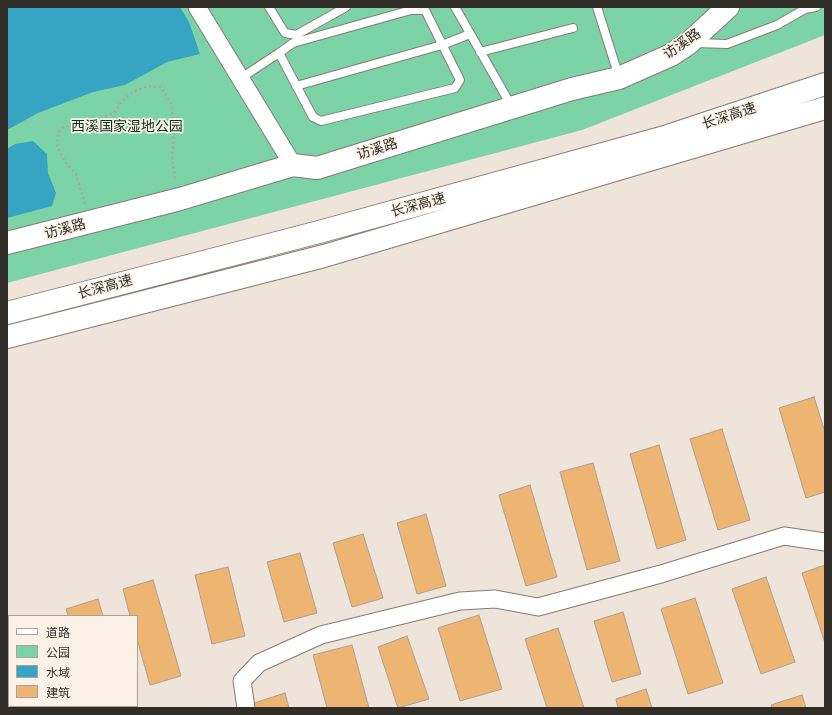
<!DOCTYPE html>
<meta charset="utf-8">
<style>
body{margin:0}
#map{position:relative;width:832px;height:715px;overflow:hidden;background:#eee4d9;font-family:"Public Sans","Noto Sans SC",sans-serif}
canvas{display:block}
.frame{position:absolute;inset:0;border:8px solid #312e2a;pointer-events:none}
.legend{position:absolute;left:8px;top:615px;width:130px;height:92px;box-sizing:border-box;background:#fbf1e6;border:1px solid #aaa39b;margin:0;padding:5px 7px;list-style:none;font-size:12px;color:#312e2a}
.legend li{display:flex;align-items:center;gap:8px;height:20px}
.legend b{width:20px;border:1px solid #aaa39b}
</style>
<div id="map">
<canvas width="832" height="715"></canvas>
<div class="frame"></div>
<ul class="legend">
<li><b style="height:5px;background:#fff"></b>道路</li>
<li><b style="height:11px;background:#7dd3a8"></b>公园</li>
<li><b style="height:11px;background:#35a5c3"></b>水域</li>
<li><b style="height:11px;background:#eeb572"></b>建筑</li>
</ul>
</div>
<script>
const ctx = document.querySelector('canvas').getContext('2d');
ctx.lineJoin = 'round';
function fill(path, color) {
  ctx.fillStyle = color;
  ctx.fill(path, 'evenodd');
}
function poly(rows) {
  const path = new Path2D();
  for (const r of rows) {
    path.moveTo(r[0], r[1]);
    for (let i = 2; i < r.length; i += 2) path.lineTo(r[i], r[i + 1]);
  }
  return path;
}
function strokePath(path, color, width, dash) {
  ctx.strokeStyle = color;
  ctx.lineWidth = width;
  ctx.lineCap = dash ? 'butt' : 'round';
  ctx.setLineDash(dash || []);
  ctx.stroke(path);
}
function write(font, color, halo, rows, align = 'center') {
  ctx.font = font + ' "Public Sans","Noto Sans SC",sans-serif';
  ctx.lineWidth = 3.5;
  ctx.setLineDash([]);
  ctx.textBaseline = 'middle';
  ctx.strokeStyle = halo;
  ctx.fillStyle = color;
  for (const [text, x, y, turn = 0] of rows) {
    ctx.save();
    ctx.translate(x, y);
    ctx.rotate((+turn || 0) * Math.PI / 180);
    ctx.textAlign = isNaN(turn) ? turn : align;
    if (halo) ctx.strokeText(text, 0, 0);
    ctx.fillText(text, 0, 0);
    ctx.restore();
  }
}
fill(poly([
 [7,7,825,7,825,35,582,130,7,283]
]), '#7dd3a8');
fill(poly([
 [7,7,180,7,189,22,200,54,167,62,125,85,93,92,38,113,7,130],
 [33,141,47,154,48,173,56,193,52,206,7,218,7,149,15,144]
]), '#35a5c3');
strokePath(poly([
 [7,660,9,667],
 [20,706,21,708]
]), '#35a5c3', 27);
const building = poly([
 [814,397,825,432,825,492,806,498,779,408,814,397],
 [722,429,750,520,718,530,690,439,722,429],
 [659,445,686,540,657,549,630,454,659,445],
 [593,463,620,561,587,570,560,472,593,463],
 [530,485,557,577,526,586,499,495,530,485],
 [426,514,446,586,417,594,397,523,426,514],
 [363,534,383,598,352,607,333,543,363,534],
 [300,553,317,613,284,622,267,562,300,553],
 [825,565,825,643,802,573,825,565],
 [228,567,245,636,212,644,195,575,228,567],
 [766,577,795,662,761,674,732,589,766,577],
 [153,580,181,676,150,685,137,639,137,616,130,616,123,589,153,580],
 [695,598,723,683,688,694,661,609,695,598],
 [98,599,103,616,68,616,66,609,98,599],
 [623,612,641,674,612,682,594,621,623,612],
 [479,615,502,689,460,701,438,628,479,615],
 [558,628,584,708,547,708,525,639,558,628],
 [407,636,429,699,398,708,378,647,407,636],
 [352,645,369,708,327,708,313,655,352,645],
 [646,689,652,708,618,708,616,699,646,689],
 [285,693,289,708,252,708,251,704,285,693],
 [802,695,806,708,772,708,771,705,802,695]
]);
fill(building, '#eeb572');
strokePath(building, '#a9a096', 1);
const lane = poly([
 [269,7,285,33,296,35,346,7],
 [455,7,512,107],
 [597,7,619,77],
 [696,43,727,44,777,25,805,9,816,7],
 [480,52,573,28],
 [241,78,279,53,293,43,411,10,425,10,460,80,455,88,321,121,313,117,279,53],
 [296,86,442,45,470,34]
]);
const street = poly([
 [197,7,293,165],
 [246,708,242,681,259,663,321,635,460,601,495,599,538,607,661,574,784,536,825,542]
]);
const secondary = poly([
 [7,243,180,199,293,165,317,168,572,89,619,78,671,55,689,43,728,7]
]);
const highway = poly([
 [7,313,319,232,668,136,825,84],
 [7,337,324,256,825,108]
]);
strokePath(lane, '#847c72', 10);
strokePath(street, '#847c72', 19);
strokePath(secondary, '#847c72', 24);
strokePath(highway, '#847c72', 24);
strokePath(poly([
 [85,204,76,174,65,162,57,146,58,132,64,127,85,123,114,113,122,101,133,92,148,86,161,87,171,103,174,128,172,160,176,181]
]), '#aea79e', 2.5, [2, 3]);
strokePath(lane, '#fff', 8);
strokePath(street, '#fff', 17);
strokePath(secondary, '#fff', 22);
strokePath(highway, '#fff', 22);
write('14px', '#312e2a', '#fbf1e6', [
 ["访溪路",682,44,-35],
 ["长深高速",729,116,-18],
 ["访溪路",377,149,-17],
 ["长深高速",418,205,-15],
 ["访溪路",65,229,-15],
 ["长深高速",105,287,-15]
]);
write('14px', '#0b3321', '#fbf1e6', [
 ["西溪国家湿地公园",127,127]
]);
</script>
